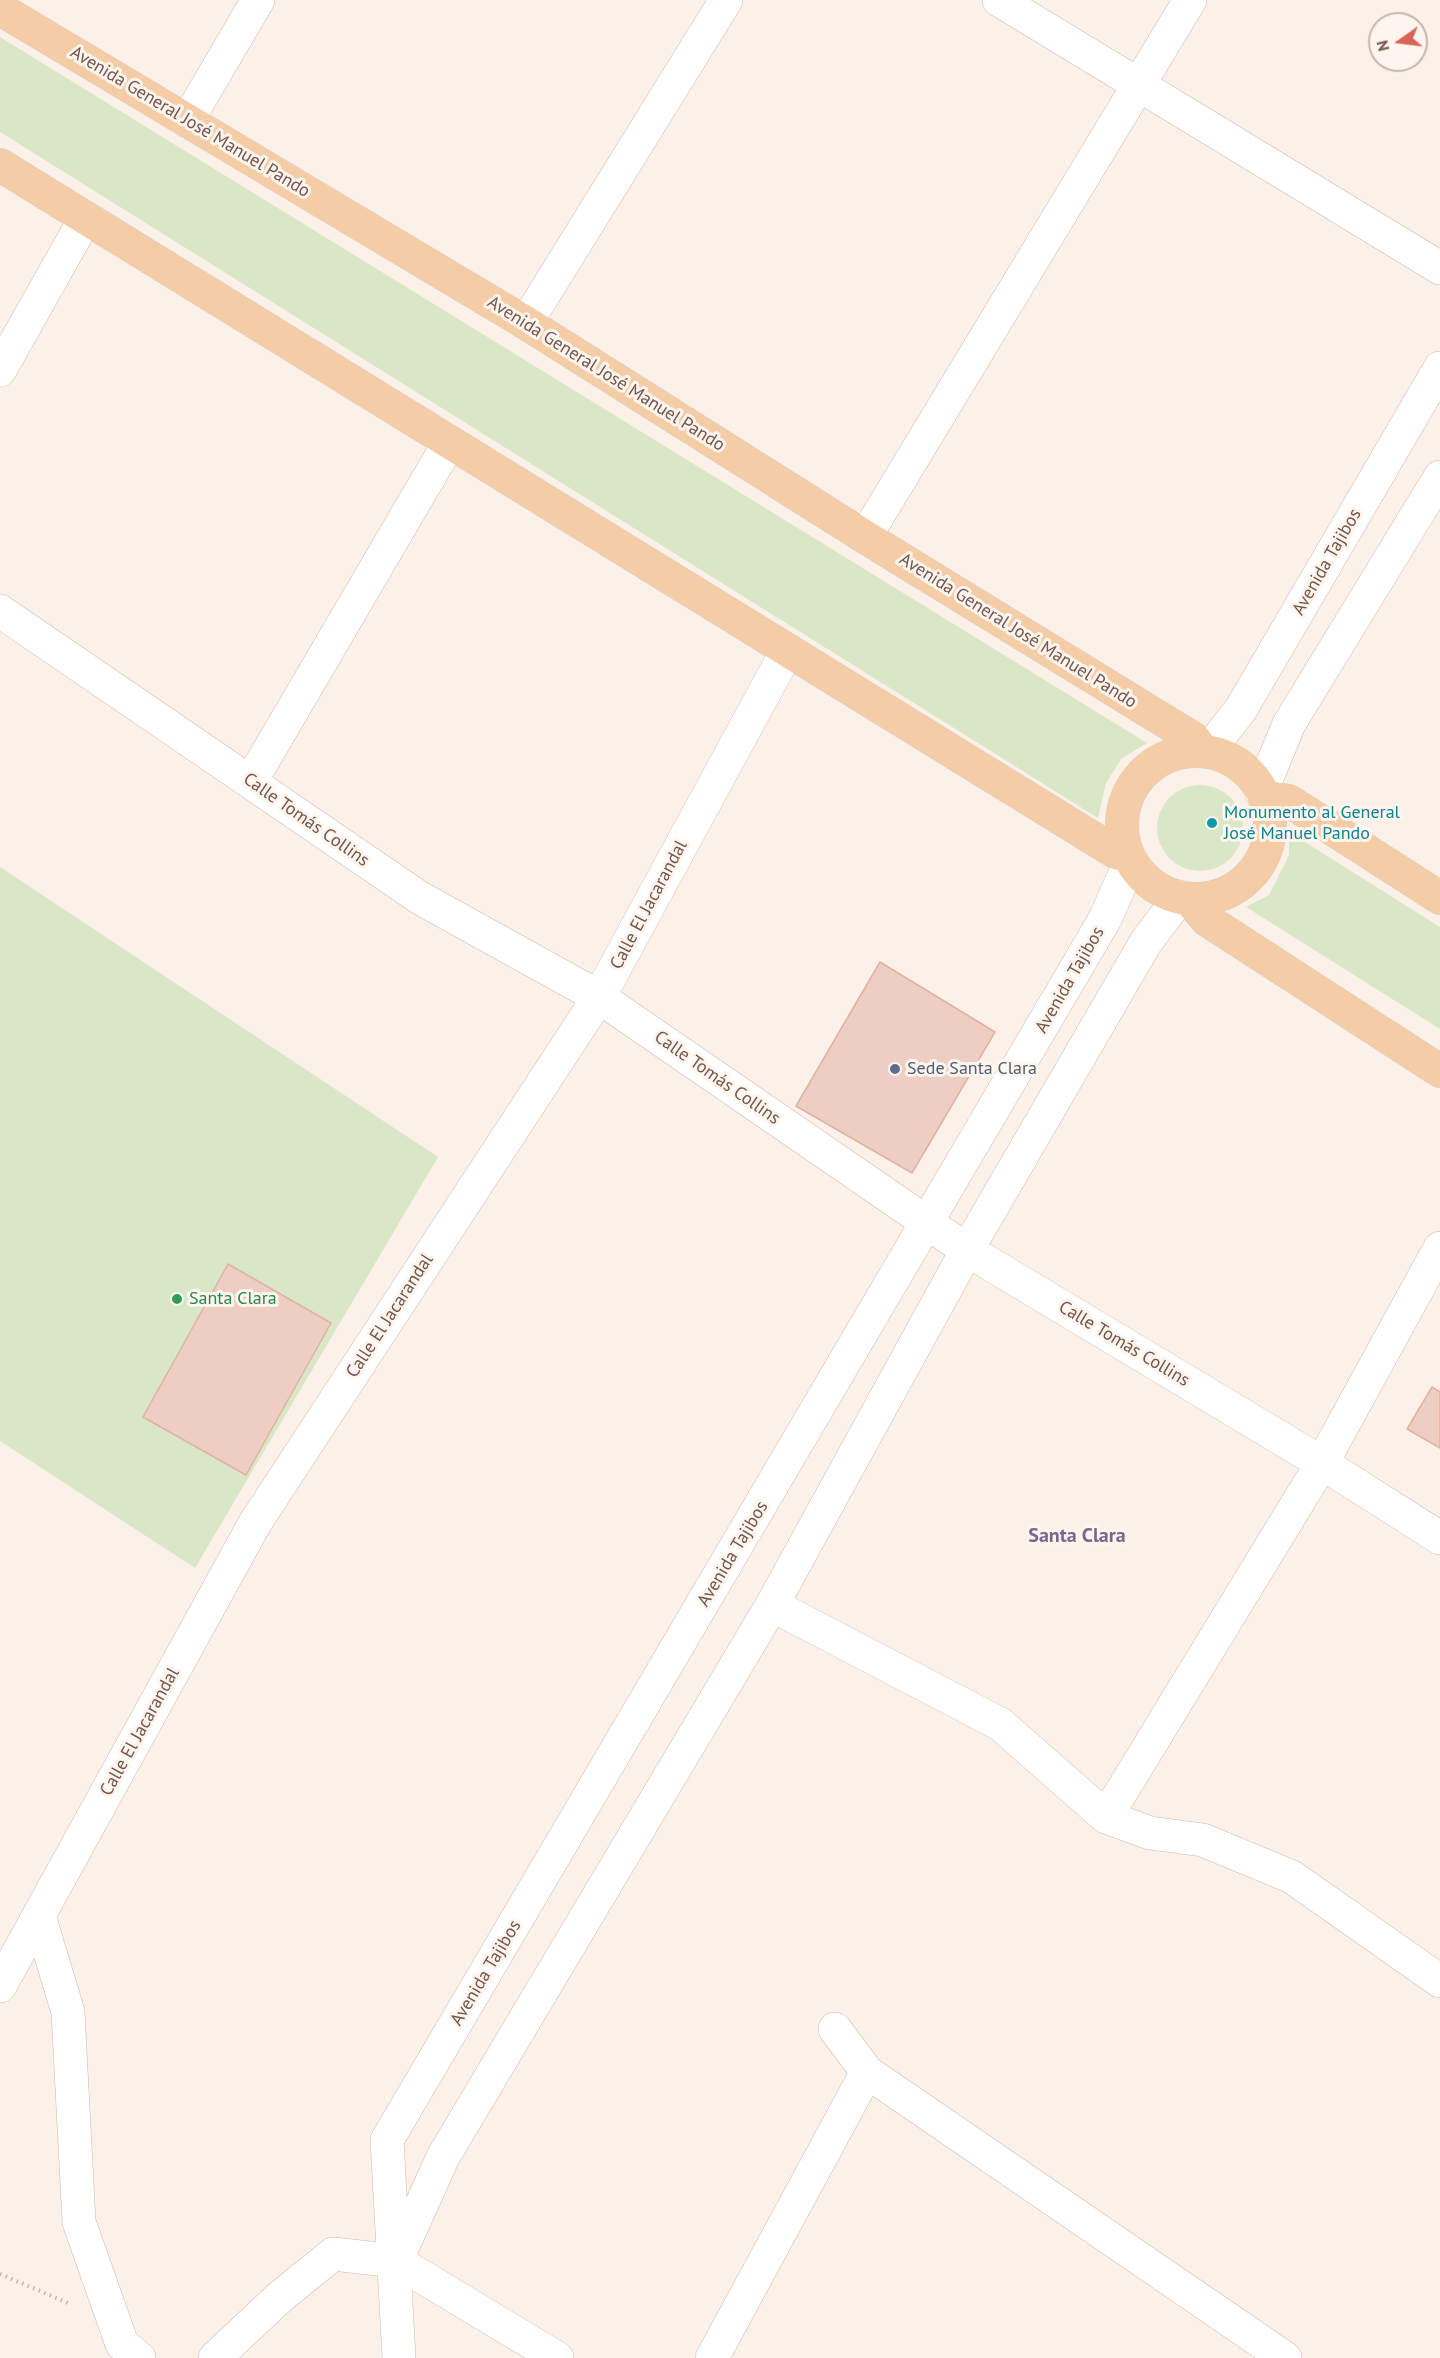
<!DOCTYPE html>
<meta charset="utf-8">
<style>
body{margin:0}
#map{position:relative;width:1440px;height:2358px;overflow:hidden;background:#fbf1e8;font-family:"PT Sans",sans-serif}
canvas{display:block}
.north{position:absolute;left:1368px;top:12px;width:60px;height:60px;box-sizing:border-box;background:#fef5ee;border:2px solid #c6b5ae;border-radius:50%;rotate:256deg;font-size:16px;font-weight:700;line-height:24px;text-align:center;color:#73564e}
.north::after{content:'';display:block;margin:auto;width:21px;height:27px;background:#da6357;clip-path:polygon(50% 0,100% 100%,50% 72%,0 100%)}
</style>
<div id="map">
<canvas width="1440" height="2358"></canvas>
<div class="north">N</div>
</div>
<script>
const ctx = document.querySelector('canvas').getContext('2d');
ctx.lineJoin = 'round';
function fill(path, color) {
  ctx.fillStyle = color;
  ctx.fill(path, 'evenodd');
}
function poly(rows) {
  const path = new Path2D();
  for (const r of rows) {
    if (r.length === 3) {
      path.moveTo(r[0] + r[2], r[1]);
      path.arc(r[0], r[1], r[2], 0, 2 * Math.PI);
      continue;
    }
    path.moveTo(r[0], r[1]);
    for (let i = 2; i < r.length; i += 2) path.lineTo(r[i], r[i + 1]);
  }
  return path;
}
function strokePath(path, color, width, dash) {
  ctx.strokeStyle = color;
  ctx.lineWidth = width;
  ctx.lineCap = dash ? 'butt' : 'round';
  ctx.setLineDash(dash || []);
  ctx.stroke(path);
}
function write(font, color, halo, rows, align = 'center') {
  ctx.font = font + ' "PT Sans",sans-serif';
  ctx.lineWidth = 6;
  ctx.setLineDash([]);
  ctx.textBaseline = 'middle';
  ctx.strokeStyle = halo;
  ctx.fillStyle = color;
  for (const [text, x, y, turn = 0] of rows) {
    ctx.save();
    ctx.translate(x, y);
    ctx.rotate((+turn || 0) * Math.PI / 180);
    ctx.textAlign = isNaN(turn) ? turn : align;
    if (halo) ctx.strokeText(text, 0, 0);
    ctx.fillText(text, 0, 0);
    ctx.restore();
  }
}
fill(poly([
 [0,37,1147,743,1121,759,1106,783,1098,818,0,132],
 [1200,828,43],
 [1289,832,1440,927,1440,1029,1246,907,1269,895,1289,855],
 [0,867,438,1157,195,1568,0,1441]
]), '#d9e7c7');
const building = poly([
 [880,962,995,1032,912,1173,796,1106,880,962],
 [228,1264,331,1323,246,1475,143,1417,228,1264],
 [1432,1387,1440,1392,1440,1448,1407,1429,1432,1387]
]);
fill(building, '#eecdc2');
strokePath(building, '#dfb2a4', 1.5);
const minor = poly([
 [999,0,1440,268],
 [187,121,258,0],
 [526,323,726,0],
 [0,370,85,219],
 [865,537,1190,0],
 [0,611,420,898,599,997,967,1250,1322,1463,1440,1538],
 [251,781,449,443],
 [772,1605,1000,1724,1106,1817,1150,1833,1203,1840,1292,1877,1440,1981],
 [1106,1817,1322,1463,1440,1248],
 [39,1916,68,2012,79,2222,122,2344,139,2358],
 [0,1986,255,1523,599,997,787,651],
 [867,2072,1285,2358],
 [215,2358,280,2297,333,2254,396,2261,557,2358],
 [712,2358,867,2072,835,2029]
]);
const tertiary = poly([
 [398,2257,443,2157,772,1605,967,1250,1146,942,1180,897],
 [399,2358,387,2140,1105,919,1131,860]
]);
const secondary = poly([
 [1208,751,1241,709,1440,368],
 [1261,792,1289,724,1440,477]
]);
const primary = poly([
 [0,9,526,323,865,537,1194,739,1202,751],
 [0,165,1117,853,1128,855],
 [1196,825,74],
 [1264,797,1289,801,1440,898],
 [1189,899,1207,920,1440,1071]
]);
strokePath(minor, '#cebab2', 34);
strokePath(tertiary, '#cebab2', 34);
strokePath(secondary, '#d0b9af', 34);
strokePath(primary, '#d8d0cd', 34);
strokePath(poly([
 [0,2274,68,2303]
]), '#d3b1a5', 4, [1.5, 4.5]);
strokePath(minor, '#fff', 33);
strokePath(tertiary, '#fff', 33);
strokePath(secondary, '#fff', 33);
strokePath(primary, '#f4cca6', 33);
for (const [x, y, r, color] of [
 [1212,823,6,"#0f9aa8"],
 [895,1069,6,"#5c6f8a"],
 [177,1299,6,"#2e9e5b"]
]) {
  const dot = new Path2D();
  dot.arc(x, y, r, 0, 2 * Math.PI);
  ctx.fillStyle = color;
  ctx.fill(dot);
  strokePath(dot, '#fef5ee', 2);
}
write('18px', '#73564e', '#fef5ee', [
 ["Avenida General José Manuel Pando",190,122,31],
 ["Avenida General José Manuel Pando",606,374,32],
 ["Avenida Tajibos",1327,562,-60],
 ["Avenida General José Manuel Pando",1018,631,32],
 ["Calle Tomás Collins",306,820,35],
 ["Calle El Jacarandal",649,905,-62],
 ["Avenida Tajibos",1070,980,-60],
 ["Calle Tomás Collins",717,1078,35],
 ["Calle El Jacarandal",390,1316,-57],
 ["Calle Tomás Collins",1124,1344,31],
 ["Avenida Tajibos",733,1554,-59],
 ["Calle El Jacarandal",140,1732,-61],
 ["Avenida Tajibos",486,1973,-59]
]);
write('18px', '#0d838f', '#fef5ee', [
 ["Monumento al General",1224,813],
 ["José Manuel Pando",1224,834]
], 'left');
write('18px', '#4e5e75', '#fef5ee', [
 ["Sede Santa Clara",907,1069]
], 'left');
write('18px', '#27864d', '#fef5ee', [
 ["Santa Clara",189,1299]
], 'left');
write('bold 20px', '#7b668f', '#fef5ee', [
 ["Santa Clara",1077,1536]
]);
</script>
